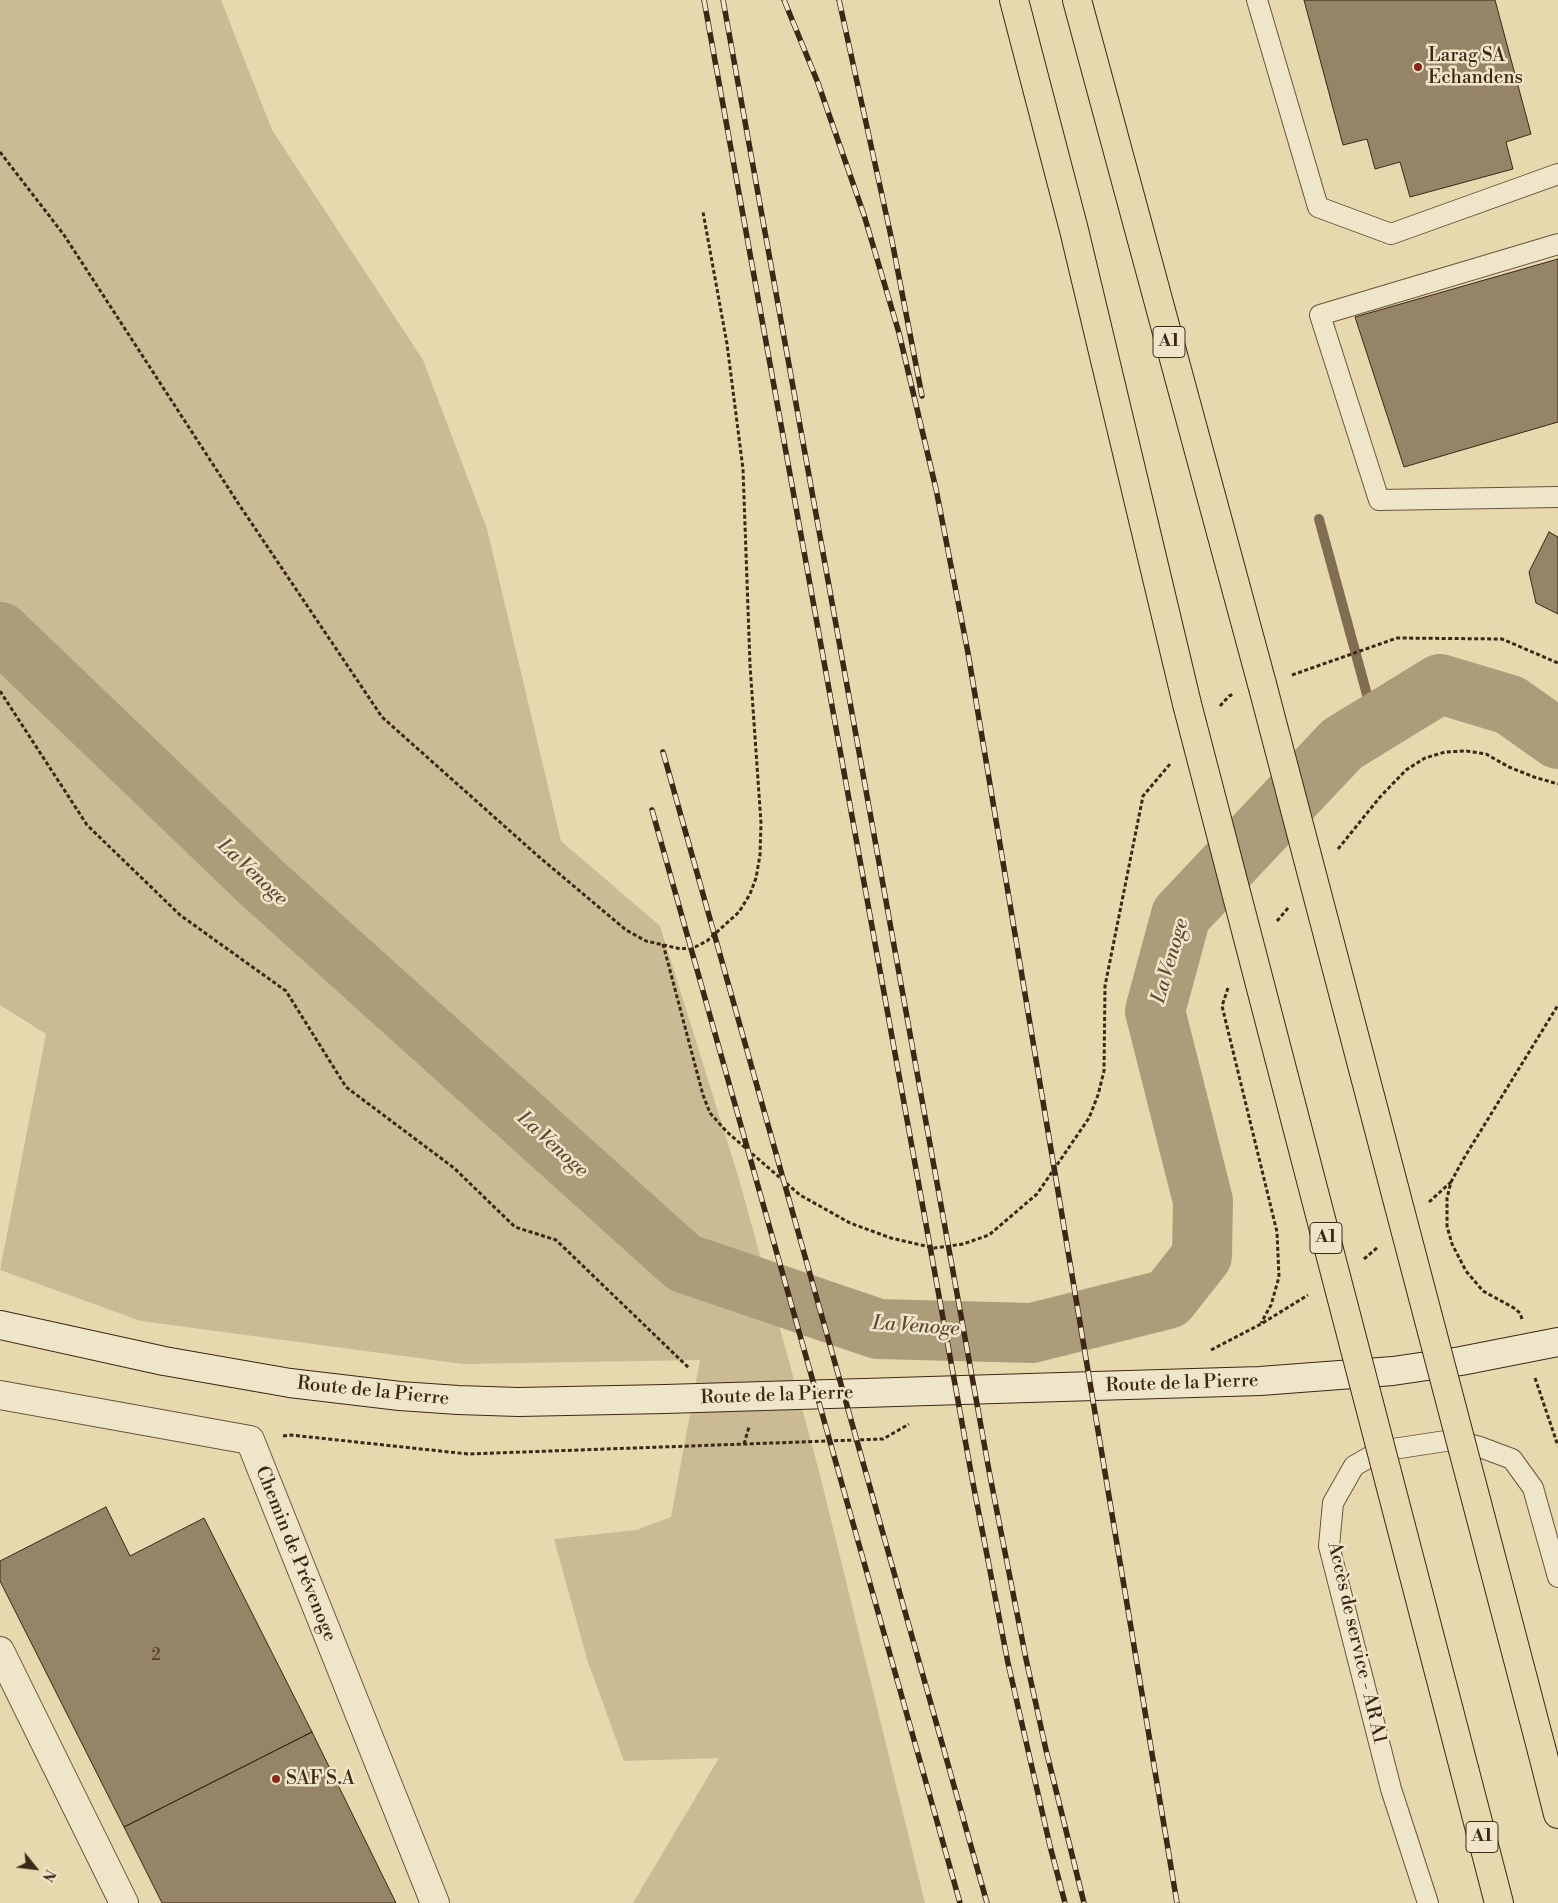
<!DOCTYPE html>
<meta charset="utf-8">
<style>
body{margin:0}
#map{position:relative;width:1558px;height:1903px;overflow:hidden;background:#e7d9ae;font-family:"Libre Bodoni",serif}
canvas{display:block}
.north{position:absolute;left:10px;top:1843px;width:50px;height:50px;-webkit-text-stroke:4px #efe6ca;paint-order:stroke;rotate:119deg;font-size:14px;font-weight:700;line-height:20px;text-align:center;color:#3d2716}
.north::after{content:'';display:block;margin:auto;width:18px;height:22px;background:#3d2716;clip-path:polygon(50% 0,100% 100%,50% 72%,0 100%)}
</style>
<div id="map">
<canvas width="1558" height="1903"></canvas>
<div class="north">N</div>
</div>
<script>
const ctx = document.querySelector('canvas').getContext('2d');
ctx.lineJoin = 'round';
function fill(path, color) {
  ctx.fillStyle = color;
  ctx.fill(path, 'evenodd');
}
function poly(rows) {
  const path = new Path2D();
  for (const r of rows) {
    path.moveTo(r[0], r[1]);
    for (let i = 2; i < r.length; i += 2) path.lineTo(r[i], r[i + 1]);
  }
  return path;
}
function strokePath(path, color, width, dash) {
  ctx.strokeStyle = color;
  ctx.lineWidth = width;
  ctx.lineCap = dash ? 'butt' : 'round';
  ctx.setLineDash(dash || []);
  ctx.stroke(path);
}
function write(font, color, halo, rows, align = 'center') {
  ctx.font = font + ' "Libre Bodoni",serif';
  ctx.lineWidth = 5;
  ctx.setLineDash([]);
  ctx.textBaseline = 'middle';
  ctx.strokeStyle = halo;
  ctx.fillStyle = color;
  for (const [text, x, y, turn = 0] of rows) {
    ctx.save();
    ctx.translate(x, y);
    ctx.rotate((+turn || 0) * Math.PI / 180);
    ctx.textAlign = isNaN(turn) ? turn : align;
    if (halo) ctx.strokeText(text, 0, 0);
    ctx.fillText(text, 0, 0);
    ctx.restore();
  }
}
fill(poly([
 [0,0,221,0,272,130,423,360,487,529,561,841,660,926,739,1179,819,1471,925,1903,633,1903,719,1758,624,1761,587,1659,554,1539,636,1530,671,1517,700,1360,463,1364,141,1321,0,1270,46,1034,0,1005]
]), '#cabb94');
strokePath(poly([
 [1319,519,1375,724]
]), '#806d52', 10);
strokePath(poly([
 [0,632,263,884,684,1263,878,1329,1032,1333,1168,1299,1202,1256,1203,1201,1155,1011,1181,915,1342,744,1440,684,1510,705,1558,739]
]), '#ad9c7a', 60);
const building = poly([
 [1304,0,1495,0,1531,134,1506,142,1513,169,1410,197,1400,162,1375,169,1367,139,1343,145,1304,0],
 [1558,259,1558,422,1404,467,1355,317,1558,259],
 [1549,532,1558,537,1558,614,1536,603,1529,572,1549,532],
 [106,1507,130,1556,204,1518,312,1732,124,1827,0,1581,0,1561,106,1507],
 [312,1732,396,1903,162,1903,124,1827,312,1732]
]);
fill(building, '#958465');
strokePath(building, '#3d2716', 1);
const service = poly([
 [1257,0,1318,207,1391,234,1558,174],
 [1558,244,1320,315,1379,500,1558,497],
 [1428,1903,1391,1789,1329,1546,1333,1503,1354,1466,1380,1451,1452,1440,1480,1447,1512,1459,1533,1488,1558,1577]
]);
const minor = poly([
 [0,1395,250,1440,435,1903],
 [0,1651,124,1903]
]);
const secondary = poly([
 [0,1325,164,1361,290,1383,400,1396,458,1400,518,1402,665,1399,1260,1381,1393,1371,1461,1361,1558,1342]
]);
const motorway = poly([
 [1014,0,1074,230,1187,704],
 [1077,0,1262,684],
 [1542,1751,1558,1814],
 [1465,1772,1499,1903]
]);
strokePath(service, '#68543c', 22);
strokePath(minor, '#68543c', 30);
strokePath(secondary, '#3d2716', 30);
strokePath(motorway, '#3d2716', 30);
strokePath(poly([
 [0,152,64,235,240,506,382,717,538,856,626,930,646,941,681,949,695,947,707,941,739,912,750,894,756,878,760,855,761,823,750,665,743,469,727,344,703,212],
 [1292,675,1397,638,1502,639,1558,663],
 [0,691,87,825,180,915,286,991,346,1087,454,1168,515,1227,556,1240,689,1368],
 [1220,706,1229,696,1234,694],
 [1338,849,1380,797,1406,770,1425,758,1445,752,1466,751,1486,754,1509,767,1534,777,1558,784],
 [1277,921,1289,907],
 [663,944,703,1095,710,1113,727,1132,800,1195,850,1223,891,1238,934,1248,963,1244,989,1235,1037,1194,1089,1118,1098,1095,1104,1071,1105,986,1143,796,1170,764],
 [1228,988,1222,1006,1277,1232,1279,1277,1271,1305,1261,1323],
 [1429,1202,1451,1182],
 [1364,1259,1378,1247],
 [1522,1319,1520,1313,1514,1308,1483,1291,1466,1271,1452,1244,1447,1226,1447,1198,1451,1182,1464,1158,1558,1005],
 [1211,1350,1261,1324,1308,1295],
 [1535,1378,1558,1446],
 [283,1436,291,1435,468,1454,883,1439,909,1424],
 [744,1444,749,1427]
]), '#3d2716', 3, [4, 2.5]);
strokePath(service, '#efe6ca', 20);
strokePath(minor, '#efe6ca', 28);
strokePath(secondary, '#efe6ca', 28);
strokePath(motorway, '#e7d9ae', 28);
const rail = poly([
 [704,0,972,1478,1008,1663,1050,1846,1065,1903],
 [723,0,990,1476,1026,1659,1046,1750,1084,1903],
 [784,0,818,83,864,215,899,333,936,489,968,653,1177,1903],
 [839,0,892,241,922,396],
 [663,752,987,1903],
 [652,810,960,1903]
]);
strokePath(rail, '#3d2716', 5.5);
strokePath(rail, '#efe6ca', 4, [11]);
const motorwayBridge = poly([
 [1262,684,1542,1751],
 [1187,704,1465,1772]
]);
strokePath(motorwayBridge, '#3d2716', 30, []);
strokePath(motorwayBridge, '#e7d9ae', 28);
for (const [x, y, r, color] of [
 [1418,67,5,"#8f2418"],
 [276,1779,5,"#8f2418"]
]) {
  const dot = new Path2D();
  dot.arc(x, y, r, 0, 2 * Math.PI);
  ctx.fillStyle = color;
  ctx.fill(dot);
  strokePath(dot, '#efe6ca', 2);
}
write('16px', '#533e2a', null, [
 ["2",156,1656]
]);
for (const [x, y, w] of [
 [1169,342,32],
 [1326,1238,32],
 [1482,1837,32]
]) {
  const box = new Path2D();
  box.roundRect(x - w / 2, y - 15.5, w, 31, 4);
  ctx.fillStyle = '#efe6ca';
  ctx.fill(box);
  strokePath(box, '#3d2716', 1);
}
write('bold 18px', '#3d2716', null, [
 ["A1",1169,342],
 ["A1",1326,1238],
 ["A1",1482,1837]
]);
write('19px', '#3d2716', '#efe6ca', [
 ["Larag SA",1428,56],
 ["Echandens",1428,78],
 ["SAF S.A",286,1779]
], 'left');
write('19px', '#3d2716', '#efe6ca', [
 ["Route de la Pierre",1182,1384,-2],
 ["Route de la Pierre",373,1392,6],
 ["Route de la Pierre",777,1396,-2],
 ["Chemin de Prévenoge",295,1554,68],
 ["Accès de service - AR A1",1356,1643,77]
]);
write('italic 20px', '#5f4a34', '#efe6ca', [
 ["La Venoge",252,873,43],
 ["La Venoge",1171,961,-74],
 ["La Venoge",552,1145,42],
 ["La Venoge",916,1327,4]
]);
</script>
